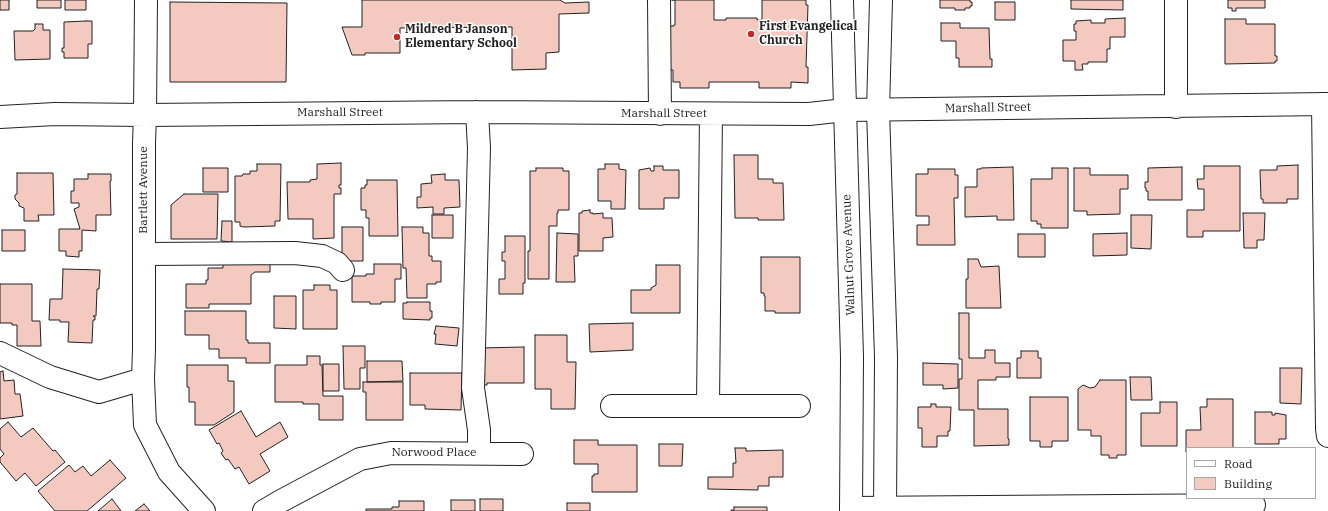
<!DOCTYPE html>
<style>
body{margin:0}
#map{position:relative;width:1328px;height:511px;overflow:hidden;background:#fff;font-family:"IBM Plex Serif",serif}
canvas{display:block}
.legend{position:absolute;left:1186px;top:447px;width:130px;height:52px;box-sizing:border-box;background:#fff;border:1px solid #a7a7a7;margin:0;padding:5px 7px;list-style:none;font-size:12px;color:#222}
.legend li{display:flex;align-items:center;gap:8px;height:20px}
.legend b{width:20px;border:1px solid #a7a7a7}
</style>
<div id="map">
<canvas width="1328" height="511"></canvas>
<ul class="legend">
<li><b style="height:5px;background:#fff"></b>Road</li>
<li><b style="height:11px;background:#f3c9c0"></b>Building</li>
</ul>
</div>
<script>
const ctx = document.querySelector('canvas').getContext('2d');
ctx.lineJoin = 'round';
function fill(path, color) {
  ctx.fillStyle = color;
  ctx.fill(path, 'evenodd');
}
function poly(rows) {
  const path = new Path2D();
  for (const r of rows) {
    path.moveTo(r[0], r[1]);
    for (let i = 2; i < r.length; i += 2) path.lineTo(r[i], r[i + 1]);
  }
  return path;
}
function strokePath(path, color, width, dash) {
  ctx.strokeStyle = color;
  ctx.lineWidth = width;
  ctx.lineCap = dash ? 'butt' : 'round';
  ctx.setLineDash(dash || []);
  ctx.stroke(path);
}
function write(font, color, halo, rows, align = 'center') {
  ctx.font = font + ' "IBM Plex Serif",serif';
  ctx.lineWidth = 3;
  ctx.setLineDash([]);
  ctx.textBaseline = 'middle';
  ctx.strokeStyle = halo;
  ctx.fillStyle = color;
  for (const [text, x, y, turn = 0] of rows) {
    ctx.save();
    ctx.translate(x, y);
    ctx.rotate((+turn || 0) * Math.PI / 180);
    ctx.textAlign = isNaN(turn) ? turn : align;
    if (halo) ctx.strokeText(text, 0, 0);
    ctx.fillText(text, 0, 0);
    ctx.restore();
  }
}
const building = poly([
 [0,0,9,0,9,10,0,10,0,0],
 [37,0,61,0,61,8,37,8,37,0],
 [65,0,86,0,86,10,65,10,65,0],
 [362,0,560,0,565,3,589,2,589,13,559,14,559,52,546,53,546,69,512,70,512,27,400,28,400,53,365,53,365,55,352,55,342,27,362,27,362,0],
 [672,0,714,0,714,20,726,20,726,18,757,18,757,20,762,20,762,0,806,0,806,5,808,5,806,67,808,67,808,83,791,82,791,88,759,88,759,82,709,82,709,88,680,88,680,82,673,82,673,70,669,70,670,26,674,26,674,25,675,25,675,0,672,0],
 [940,0,970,0,970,2,972,2,972,6,970,6,970,8,965,8,965,10,955,10,955,8,940,8,940,0],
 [1071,0,1123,0,1123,10,1071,9,1071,0],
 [1228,0,1265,0,1265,8,1236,8,1236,11,1232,11,1232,8,1228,8,1228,0],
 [170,2,287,3,286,82,170,82,170,2],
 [995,2,1015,2,1015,20,995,20,995,2],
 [1125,18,1125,37,1110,37,1110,49,1107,49,1107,62,1088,62,1088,64,1082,64,1083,70,1075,70,1075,61,1063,61,1063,40,1076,40,1076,31,1074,31,1074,24,1076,24,1076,21,1091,20,1091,23,1105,23,1105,19,1125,18],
 [1225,19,1246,19,1246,24,1275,24,1275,56,1277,56,1277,61,1275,61,1275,63,1225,64,1225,19],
 [86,21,92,21,92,44,88,44,88,58,64,58,64,52,62,52,62,48,64,48,64,22,86,21],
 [941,23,960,23,960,28,989,28,990,59,992,59,992,67,959,67,959,58,956,58,956,41,941,41,941,23],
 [35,24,43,24,43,30,50,30,50,59,15,60,14,31,33,31,35,29,35,24],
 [734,155,758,155,758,179,773,179,773,183,783,183,784,220,758,220,758,218,735,218,734,155],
 [341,163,341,185,339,185,339,188,341,188,341,194,334,194,334,238,313,239,313,219,288,219,287,182,310,182,310,180,317,179,317,164,341,163],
 [257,164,281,164,280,221,275,221,275,226,244,227,240,226,240,222,235,222,235,176,242,176,243,174,250,174,250,171,257,171,257,164],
 [605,164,619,164,619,169,626,170,625,209,611,209,611,201,598,201,598,169,605,169,605,164],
 [1298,165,1298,199,1287,199,1287,203,1263,203,1263,199,1261,199,1260,170,1277,170,1277,166,1298,165],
 [654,166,663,166,663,170,679,170,679,198,664,198,664,209,639,209,639,170,650,168,651,171,654,171,654,166],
 [1204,166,1240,166,1240,231,1203,231,1203,237,1187,237,1187,210,1204,210,1204,189,1198,189,1197,179,1204,179,1204,166],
 [1013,167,1014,220,997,220,997,216,965,217,965,187,977,187,977,169,981,169,981,168,1013,167],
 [1182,167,1182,200,1148,200,1148,191,1146,191,1146,188,1145,188,1145,182,1148,182,1148,168,1182,167],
 [203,168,228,168,228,192,203,192,203,168],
 [536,168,563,168,563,171,569,171,569,210,558,210,558,213,557,213,557,226,549,226,549,279,528,279,528,251,530,251,530,171,536,171,536,168],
 [1052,168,1068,168,1068,228,1041,228,1041,224,1037,224,1037,221,1031,221,1031,179,1052,179,1052,168],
 [1074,168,1090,168,1090,175,1128,175,1128,189,1120,189,1120,214,1087,215,1087,211,1074,211,1074,168],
 [928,169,955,169,955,175,958,175,958,198,954,198,955,245,917,245,917,225,929,225,929,216,916,216,916,174,928,174,928,169],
 [17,173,53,173,54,215,38,215,39,221,24,221,24,208,19,206,19,203,15,199,15,195,17,194,17,173],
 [88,174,111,174,111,181,110,181,111,215,96,215,96,231,82,230,82,251,79,251,79,257,66,256,66,251,59,251,59,229,80,229,74,209,79,207,79,203,71,203,71,191,74,191,74,179,88,179,88,174],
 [445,174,445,180,459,180,460,207,444,208,444,214,433,214,433,207,417,208,417,197,421,197,421,184,432,183,431,175,445,174],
 [367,180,397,180,398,236,369,236,369,218,366,218,366,210,361,210,361,188,365,188,365,185,367,185,367,180],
 [184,194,218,194,217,239,171,239,171,205,184,194],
 [590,210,590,213,593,213,593,214,603,213,603,218,612,218,613,237,603,238,603,251,579,251,579,213,582,213,582,211,590,210],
 [1243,213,1265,213,1264,240,1257,240,1257,248,1244,248,1243,213],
 [432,215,453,215,453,238,432,238,432,215],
 [1131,215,1152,215,1151,249,1131,248,1131,215],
 [222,221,232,221,232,242,221,241,222,221],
 [342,227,363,227,363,261,342,261,342,227],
 [402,227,423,227,423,233,429,233,429,256,432,256,432,261,441,261,441,282,436,282,436,284,427,284,427,298,407,298,406,268,403,268,402,227],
 [2,230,25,230,25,251,2,251,2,230],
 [557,233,578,234,578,256,574,256,575,282,556,282,557,233],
 [1127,233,1127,255,1093,256,1093,234,1127,233],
 [1018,234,1045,234,1045,257,1018,257,1018,234],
 [505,236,525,236,525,283,523,283,523,294,499,294,499,279,505,279,505,261,502,261,502,252,505,252,505,236],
 [761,257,800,257,800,313,775,313,775,311,765,311,765,296,764,296,764,293,761,293,761,257],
 [270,258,270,272,255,272,251,275,251,304,209,304,209,308,186,308,186,284,206,284,206,280,208,280,208,268,223,268,223,263,270,258],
 [968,259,978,259,981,267,999,266,1001,308,966,308,966,279,968,279,968,259],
 [374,264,401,264,401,279,395,279,395,302,381,302,381,304,370,304,370,302,352,302,352,276,366,276,366,274,374,274,374,264],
 [656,265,680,265,680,313,631,313,631,290,651,290,651,288,656,285,656,265],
 [63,269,100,270,99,289,97,289,96,316,93,316,95,317,95,320,93,320,92,343,68,342,69,322,60,322,60,320,49,320,50,299,62,299,63,269],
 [0,284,32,284,32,321,40,321,41,346,17,346,17,325,12,325,12,323,0,323,0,284],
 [314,285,330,285,330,290,337,290,337,329,303,329,303,290,314,290,314,285],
 [274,296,296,296,296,329,274,328,274,296],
 [407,302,430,302,430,311,432,311,432,318,430,318,430,320,403,319,403,303,407,303,407,302],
 [185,311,246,311,246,340,248,340,248,343,270,343,270,363,246,363,246,358,219,358,219,349,209,349,209,335,185,335,185,311],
 [959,313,969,313,969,358,985,358,985,350,995,350,995,363,1010,363,1010,377,996,377,996,380,978,380,978,409,1008,409,1008,439,1009,439,1009,445,974,446,974,410,959,410,959,379,962,379,962,359,959,359,959,313],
 [633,323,633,350,590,352,589,324,633,323],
 [436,326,459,328,457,346,435,344,436,334,434,334,436,326],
 [535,335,567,335,567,362,576,362,575,409,551,409,551,389,535,389,535,335],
 [343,346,365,346,365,368,360,368,360,389,344,389,343,346],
 [524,347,524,383,487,383,487,385,483,385,479,348,524,347],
 [1021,351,1038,351,1038,358,1041,358,1041,378,1017,378,1017,358,1021,358,1021,351],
 [307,356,320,356,320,365,322,365,323,396,343,396,343,420,319,420,319,404,303,404,303,402,275,402,275,365,307,365,307,356],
 [367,361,402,361,403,381,367,382,367,361],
 [923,363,958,364,958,388,943,389,943,385,923,385,923,363],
 [323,364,339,364,339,391,323,391,323,364],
 [187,365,228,365,228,381,234,381,234,412,214,425,195,425,195,402,189,402,189,387,187,387,187,365],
 [1280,368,1302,368,1301,404,1280,403,1280,368],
 [3,371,4,381,14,380,15,394,20,394,23,416,0,419,0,372,3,371],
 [410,373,462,373,461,410,425,409,425,405,410,405,410,373],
 [1130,377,1151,377,1152,400,1131,400,1130,377],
 [1100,380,1126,380,1126,455,1117,455,1117,458,1109,458,1109,455,1101,455,1101,436,1091,436,1091,430,1078,430,1078,389,1083,385,1090,388,1095,387,1100,380],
 [363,382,403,382,403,420,366,420,366,392,363,392,363,382],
 [1030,397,1068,397,1068,441,1052,441,1052,447,1040,447,1040,441,1030,441,1030,397],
 [1207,399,1233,399,1233,448,1187,448,1186,452,1186,430,1201,430,1200,407,1207,407,1207,399],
 [1160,402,1177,402,1177,446,1141,446,1141,413,1160,413,1160,402],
 [931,404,936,404,936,407,951,407,950,431,948,431,948,436,937,436,937,447,922,447,922,428,918,428,918,407,931,407,931,404],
 [241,411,256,437,280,422,288,437,260,454,270,471,249,484,239,467,235,469,228,459,226,460,221,453,223,451,219,443,217,444,209,430,241,411],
 [1255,412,1272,412,1272,415,1275,415,1275,413,1286,415,1286,439,1279,439,1279,444,1255,444,1255,412],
 [8,422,21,437,33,428,53,451,55,450,65,462,36,486,25,473,16,481,0,462,0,458,4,454,0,449,0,429,8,422],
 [574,440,598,440,598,445,637,445,637,492,592,492,592,476,594,476,594,474,598,474,598,464,574,464,574,440],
 [659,444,683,444,682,466,659,466,659,444],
 [735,448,746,448,746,451,783,450,783,477,769,477,769,486,758,486,758,490,708,489,708,477,733,477,733,463,736,463,735,448],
 [110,460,126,478,87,511,55,511,38,491,69,465,75,472,83,466,91,476,110,460],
 [112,499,121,511,98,511,112,499],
 [480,499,503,499,503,511,480,511,480,499],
 [451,500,475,500,475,511,451,511,451,500],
 [399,501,424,501,424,511,366,511,366,509,392,509,392,507,399,507,399,501],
 [567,503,590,503,590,511,567,511,567,503],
 [144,504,150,511,135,511,144,504],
 [734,507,767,507,767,511,731,511,731,510,734,510,734,507]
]);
fill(building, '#f3c9c0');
strokePath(building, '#222', 1);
const minor = poly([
 [659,0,660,114],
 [1323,104,1327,429,1328,436],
 [1176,107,1176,0],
 [477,112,479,148,473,388,479,430,479,453],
 [0,117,55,114,145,115,477,112,809,114,845,110,1328,104],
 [145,254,295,253,322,256,337,263,343,270],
 [0,353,50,377,99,392,143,379,145,425,169,472,204,511],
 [143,379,144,349,144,143,145,115,146,0],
 [612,406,799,406],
 [708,406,711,114],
 [851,508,1254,505],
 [264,511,281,501,360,459,391,453,522,454]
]);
const major = poly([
 [842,0,852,357,851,511],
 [881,0,878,110,886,357,885,511]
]);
strokePath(minor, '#222', 24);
strokePath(major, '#222', 24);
strokePath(minor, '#fff', 22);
strokePath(major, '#fff', 22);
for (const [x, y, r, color] of [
 [751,34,4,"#c62828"],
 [397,37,4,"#c62828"]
]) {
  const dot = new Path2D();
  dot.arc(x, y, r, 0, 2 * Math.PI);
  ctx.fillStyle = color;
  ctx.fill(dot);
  strokePath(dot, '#fff', 1.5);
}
write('bold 12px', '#222', '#fff', [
 ["First Evangelical",759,27],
 ["Church",759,41],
 ["Mildred B Janson",405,30],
 ["Elementary School",405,44]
], 'left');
write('12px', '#222', '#fff', [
 ["Marshall Street",988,108,-1],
 ["Marshall Street",340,113],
 ["Marshall Street",664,114],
 ["Bartlett Avenue",144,190,-90],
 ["Walnut Grove Avenue",849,255,-92],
 ["Norwood Place",434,453]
]);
</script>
